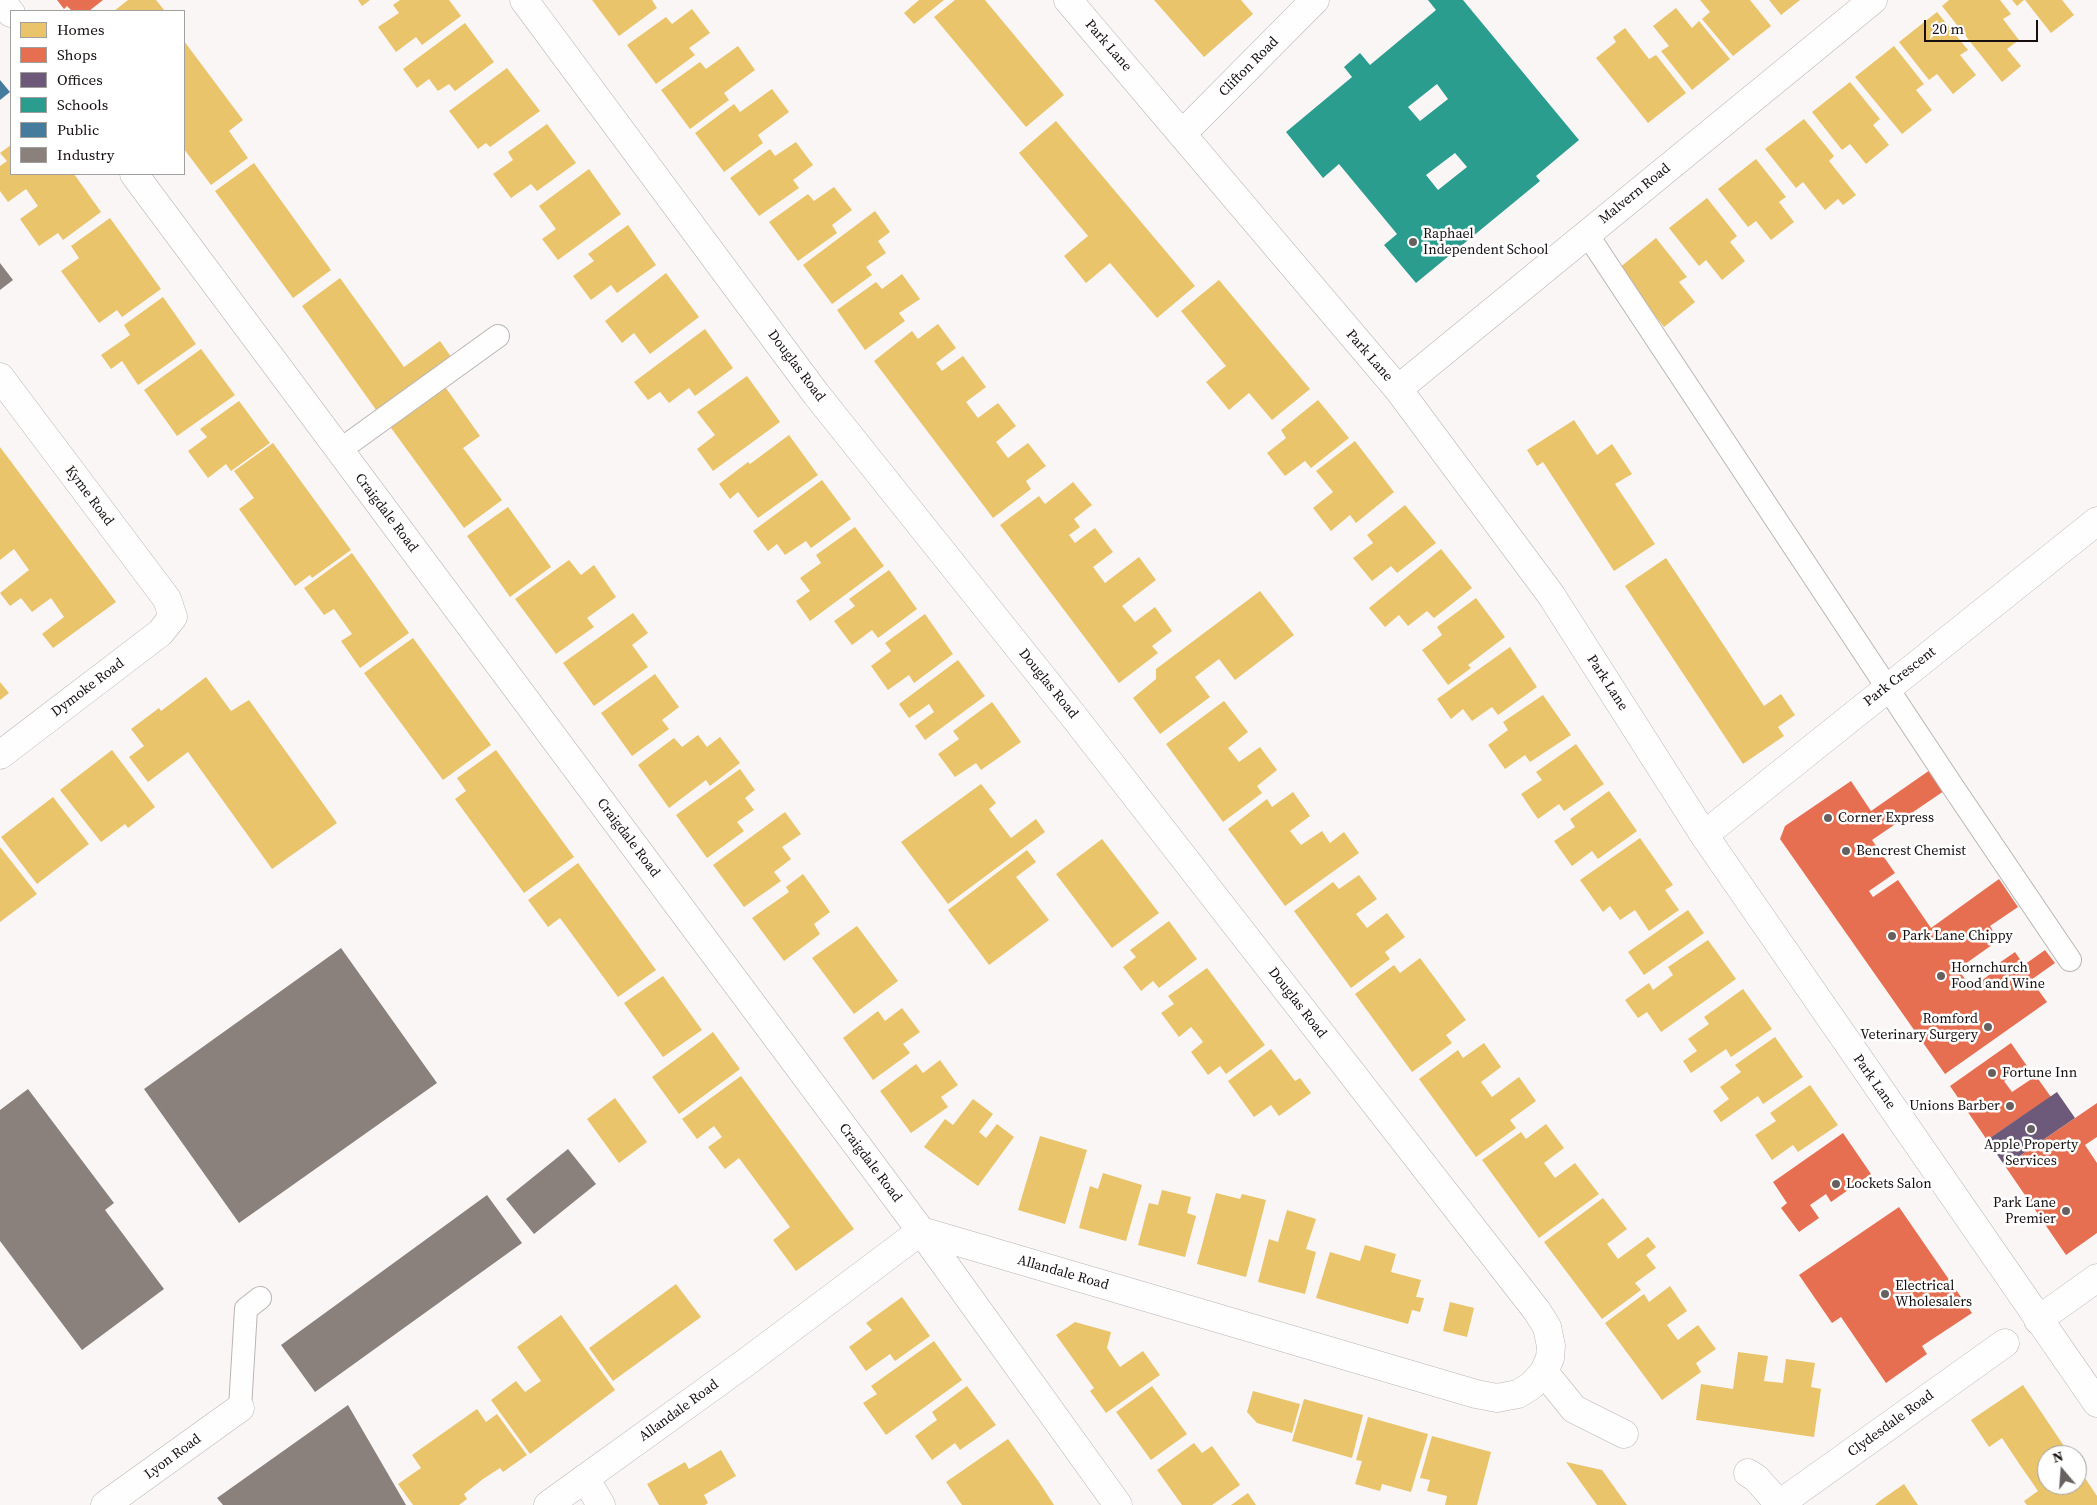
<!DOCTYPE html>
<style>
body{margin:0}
#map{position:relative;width:2097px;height:1505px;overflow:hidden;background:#fbf6f6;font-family:"Source Serif 4",serif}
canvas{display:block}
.legend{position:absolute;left:10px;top:10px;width:175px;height:165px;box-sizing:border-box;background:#fff;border:1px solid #a29f9f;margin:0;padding:6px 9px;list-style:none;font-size:15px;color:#170f0f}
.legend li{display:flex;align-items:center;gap:10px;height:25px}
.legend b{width:25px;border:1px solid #a29f9f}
.north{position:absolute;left:2037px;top:1445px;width:50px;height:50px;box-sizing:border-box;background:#fff;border:1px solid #a29f9f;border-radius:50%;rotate:342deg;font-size:14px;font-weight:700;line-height:20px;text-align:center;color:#170f0f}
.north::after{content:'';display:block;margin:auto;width:18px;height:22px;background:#676060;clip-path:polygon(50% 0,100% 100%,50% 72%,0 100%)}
.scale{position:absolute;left:1924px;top:20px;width:114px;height:22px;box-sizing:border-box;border:2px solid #170f0f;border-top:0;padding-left:6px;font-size:15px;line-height:18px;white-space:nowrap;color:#170f0f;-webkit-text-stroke:4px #fff;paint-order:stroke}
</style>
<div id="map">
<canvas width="2097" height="1505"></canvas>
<ul class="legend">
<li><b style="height:14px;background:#e9c46a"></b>Homes</li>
<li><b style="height:14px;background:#e76f51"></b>Shops</li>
<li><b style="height:14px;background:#6d597a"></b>Offices</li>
<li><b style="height:14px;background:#2a9d8f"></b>Schools</li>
<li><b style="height:14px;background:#457b9d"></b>Public</li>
<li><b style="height:14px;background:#8a817c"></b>Industry</li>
</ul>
<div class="north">N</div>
<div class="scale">20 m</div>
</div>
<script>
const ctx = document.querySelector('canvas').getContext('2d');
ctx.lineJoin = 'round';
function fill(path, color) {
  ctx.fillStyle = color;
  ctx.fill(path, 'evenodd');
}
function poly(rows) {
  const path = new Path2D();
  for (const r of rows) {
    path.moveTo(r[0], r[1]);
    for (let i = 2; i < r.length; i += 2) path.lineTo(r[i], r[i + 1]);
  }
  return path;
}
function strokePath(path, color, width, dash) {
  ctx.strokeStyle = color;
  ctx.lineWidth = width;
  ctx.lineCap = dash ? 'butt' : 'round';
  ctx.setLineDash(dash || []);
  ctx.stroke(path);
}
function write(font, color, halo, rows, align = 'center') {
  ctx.font = font + ' "Source Serif 4",serif';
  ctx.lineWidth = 5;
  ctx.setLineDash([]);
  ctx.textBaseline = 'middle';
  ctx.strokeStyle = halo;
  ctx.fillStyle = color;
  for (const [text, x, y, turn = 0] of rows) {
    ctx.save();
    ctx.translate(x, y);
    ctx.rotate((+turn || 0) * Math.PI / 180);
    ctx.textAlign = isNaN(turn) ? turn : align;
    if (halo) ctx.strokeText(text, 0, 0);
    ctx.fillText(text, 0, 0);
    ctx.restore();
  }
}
fill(poly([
 [128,0,156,0,165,11,114,11],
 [358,0,370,0,362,6],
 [400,0,449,0,461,16,422,45,416,37,396,52,378,27,399,13,393,5],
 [592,0,652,0,657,8,619,36],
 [919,0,944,0,914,24,904,13],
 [955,0,985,0,1064,95,1026,127,934,17],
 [1154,0,1241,0,1253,14,1204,57],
 [1700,0,1750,0,1771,26,1733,56,1702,19,1710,12],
 [1769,0,1800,0,1781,15],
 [1949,0,2000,0,2011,14,2003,19,2019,40,2007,49,2021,66,2002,82,1942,6],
 [2012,0,2024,0,2017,6],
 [2025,0,2062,0,2074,15,2051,33],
 [1676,8,1692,28,1699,21,1730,59,1692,90,1661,51,1669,46,1653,26],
 [692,9,710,33,689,48,695,55,656,84,627,45,666,17,672,24],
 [1937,12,1968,50,1960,55,1976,75,1953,94,1937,74,1929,80,1899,42],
 [465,23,494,62,455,91,449,84,438,91,429,79,417,88,403,69],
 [1625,28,1649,59,1656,55,1686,93,1648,123,1596,58,1616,42,1613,37],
 [184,41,243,120,229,131,248,158,211,185,184,149],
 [738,46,755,70,724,93,729,100,690,129,661,90,700,62,706,69],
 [1894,46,1924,84,1916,90,1932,110,1902,134,1855,77],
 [507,68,540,111,490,147,486,143,478,149,449,111],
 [1850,82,1880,119,1873,125,1889,145,1866,164,1850,144,1842,150,1812,112],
 [772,89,789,112,758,135,763,143,724,172,695,133,734,104,740,112],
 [1804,119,1834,156,1829,161,1856,195,1843,205,1838,199,1825,210,1803,182,1796,188,1765,149],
 [1056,121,1195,286,1157,318,1110,263,1086,283,1064,256,1088,236,1019,153],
 [547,124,576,163,537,191,531,184,511,198,493,174,513,160,508,152],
 [796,142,813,165,793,180,799,188,759,216,730,178,770,149,775,156],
 [11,145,11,174,74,174,101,212,63,240,58,233,39,246,20,219,38,206,26,189,8,202,0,191,0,166,7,161,0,153],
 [1756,159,1786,197,1779,202,1794,222,1771,240,1756,221,1748,227,1718,189],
 [254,163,331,270,293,298,215,191],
 [589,169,621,214,558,260,542,239,556,229,539,206],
 [834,187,852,210,832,225,837,233,798,261,769,222,808,194,814,201],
 [1707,198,1737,236,1730,242,1745,261,1722,280,1706,260,1699,266,1669,228],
 [875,211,890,232,878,241,886,253,866,267,872,275,832,304,803,265],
 [110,218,161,289,122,317,117,310,99,323,61,271,79,258,71,246],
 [628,225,656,265,617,293,611,285,591,300,573,276,594,261,588,254],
 [1656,238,1687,277,1679,282,1695,302,1664,327,1618,269],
 [666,273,699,317,650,354,634,333,622,343,605,321],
 [902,274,920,299,899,313,905,321,865,350,837,310,876,282,882,289],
 [340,278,404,367,440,341,454,361,379,414,302,306],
 [1219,280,1310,389,1272,420,1249,393,1229,410,1206,382,1226,366,1181,311],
 [163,297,196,344,138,385,122,361,111,369,101,355,130,335,124,325],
 [938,324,956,348,936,363,942,371,963,356,986,387,966,402,978,418,998,403,1016,426,996,442,1008,458,1028,443,1046,466,1026,481,1031,489,993,518,874,361,912,331,918,339],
 [705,329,733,368,695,396,689,388,669,403,660,392,648,400,634,382],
 [201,349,235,395,177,436,144,390],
 [747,376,780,422,713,471,697,449,715,435,697,412],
 [441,381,480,436,463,448,502,500,464,528,386,421],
 [1318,400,1349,438,1311,468,1305,461,1285,476,1267,453,1286,438,1281,430],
 [239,401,270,443,231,471,226,464,208,478,188,451,207,437,200,429],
 [1574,420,1597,455,1612,444,1632,474,1615,484,1655,544,1614,571,1543,462,1537,466,1527,450],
 [789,435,818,475,758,518,738,492,730,499,719,484,748,462,750,464],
 [1355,441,1394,492,1356,523,1350,515,1331,531,1313,508,1333,492,1316,471],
 [273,443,351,550,312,578,310,575,295,586,239,509,254,498,234,471],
 [0,447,116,602,53,648,42,634,64,617,51,598,32,612,21,598,10,606,0,593,29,570,14,549,0,560],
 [822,480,851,519,811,548,806,541,785,555,777,544,768,551,753,531],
 [1073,482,1092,505,1074,519,1080,527,1069,535,1075,543,1095,528,1113,552,1093,567,1105,583,1139,557,1156,580,1122,606,1135,622,1155,607,1172,631,1152,646,1158,653,1119,683,1000,525,1039,496,1045,504],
 [1405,505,1436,543,1397,573,1391,566,1372,581,1353,558,1373,543,1367,535],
 [508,507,551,567,510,597,467,536],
 [855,527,884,566,810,621,796,601,810,591,800,578,821,563,816,555],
 [1441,549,1472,588,1434,618,1427,611,1408,626,1399,615,1385,627,1369,608],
 [352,553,409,633,360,668,341,641,352,634,334,609,324,615,304,588],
 [1666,558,1764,706,1781,694,1795,715,1778,727,1784,736,1743,764,1625,586],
 [569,560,581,575,594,565,616,597,587,618,594,627,556,654,515,599],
 [889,570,917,609,878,638,872,630,852,645,834,621,855,606,849,599],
 [1260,591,1294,635,1235,680,1219,659,1195,677,1210,697,1160,734,1133,698,1156,679,1156,669],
 [1476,598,1505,637,1468,665,1471,668,1448,685,1422,650,1442,635,1437,627],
 [633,613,648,633,632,645,648,667,594,706,563,663],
 [925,614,953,654,914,683,909,675,888,690,871,666,891,651,885,643],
 [413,638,491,745,443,780,364,673],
 [1510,647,1537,687,1498,715,1492,707,1472,721,1463,709,1451,719,1437,699],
 [958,660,985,696,925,740,915,726,934,712,929,704,909,718,899,704],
 [655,674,679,707,662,720,669,729,632,756,601,713],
 [206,677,231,711,249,700,337,823,272,869,188,752,148,782,129,757,144,746,131,729,159,708,161,711],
 [0,682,9,693,0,700],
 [1543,695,1571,735,1530,762,1525,755,1505,769,1488,745,1508,730,1503,722],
 [1224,701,1248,732,1228,748,1239,762,1260,747,1277,770,1257,786,1262,793,1223,822,1166,744],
 [992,702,1021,742,981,770,976,763,955,777,938,754,959,739,953,731],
 [698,735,707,747,720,737,740,763,710,786,706,780,669,808,638,765,674,738,682,747],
 [1576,744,1604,784,1564,811,1559,804,1538,819,1521,794,1542,780,1536,772],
 [112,750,155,807,128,828,125,824,101,842,60,790],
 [496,750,574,857,524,893,455,799,466,791,457,778],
 [740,769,755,790,745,798,754,810,737,822,744,831,707,858,676,815],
 [981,784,996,803,989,809,1011,838,1036,819,1045,832,948,904,901,842],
 [1609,791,1637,831,1598,859,1592,851,1572,866,1554,841,1575,827,1570,819],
 [1293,792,1310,816,1290,831,1301,845,1322,831,1330,843,1344,832,1359,853,1285,906,1228,829,1267,799,1272,807],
 [53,797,89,844,37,884,1,837],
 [785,812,801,834,782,847,791,859,774,872,781,881,744,907,713,865],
 [1640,838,1673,885,1665,890,1679,910,1649,931,1635,910,1620,920,1610,906,1603,912,1580,880],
 [1102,839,1159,913,1112,948,1056,874],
 [0,847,37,894,0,922],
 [1027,850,1036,862,1016,877,1049,920,989,965,948,910],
 [578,863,656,970,618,997,560,918,548,927,528,900],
 [803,874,830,912,814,924,820,934,784,961,752,918,789,892,786,887],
 [1359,875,1377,899,1356,914,1367,928,1387,913,1405,937,1385,952,1390,959,1351,988,1294,911,1333,882,1339,889],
 [1688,910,1704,933,1644,975,1628,952],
 [1169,921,1197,959,1159,988,1153,981,1141,991,1123,967,1136,957,1130,950],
 [857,926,898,981,854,1014,812,958],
 [1708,940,1736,979,1661,1032,1647,1012,1638,1018,1625,1000,1649,983,1653,990,1673,975,1668,967],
 [1420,958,1466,1020,1446,1035,1452,1043,1412,1072,1355,994,1394,965,1400,973],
 [1207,968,1265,1045,1226,1074,1220,1066,1208,1075,1191,1052,1203,1042,1197,1034,1191,1027,1179,1037,1161,1013,1174,1004,1168,996],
 [663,976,702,1030,663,1057,624,1003],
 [1743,989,1772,1029,1731,1057,1726,1049,1691,1073,1683,1061,1697,1051,1688,1039,1709,1024,1704,1017],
 [902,1008,920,1032,903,1044,910,1053,873,1080,843,1038,878,1011,885,1021],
 [713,1032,740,1069,679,1114,652,1077],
 [1775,1037,1803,1077,1763,1104,1758,1096,1721,1122,1713,1111,1729,1099,1720,1087,1741,1072,1735,1065],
 [1484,1043,1501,1067,1481,1082,1492,1097,1519,1077,1536,1101,1510,1120,1516,1128,1476,1157,1419,1079,1458,1050,1463,1058],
 [1271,1049,1295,1081,1300,1078,1311,1093,1279,1116,1271,1105,1254,1117,1228,1081],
 [940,1060,958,1085,941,1097,948,1107,911,1133,880,1091,916,1064,923,1073],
 [741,1076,854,1229,796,1271,773,1240,790,1227,739,1158,725,1169,708,1147,722,1137,714,1126,697,1139,682,1119],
 [1810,1085,1838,1125,1798,1152,1793,1145,1772,1160,1755,1135,1776,1121,1770,1113],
 [615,1098,647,1142,619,1163,587,1119],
 [973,1099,993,1114,979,1132,986,1138,997,1124,1014,1137,978,1186,924,1147,945,1119,953,1125],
 [1546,1124,1564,1148,1544,1163,1555,1178,1575,1163,1599,1194,1539,1238,1482,1160,1521,1132,1526,1139],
 [1040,1136,1087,1150,1065,1224,1018,1210],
 [1103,1173,1142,1185,1126,1241,1079,1228,1090,1186,1098,1189],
 [1162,1190,1191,1197,1187,1213,1196,1216,1185,1257,1138,1245,1149,1203,1158,1205],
 [1216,1193,1240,1199,1242,1194,1266,1200,1246,1277,1197,1264],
 [1603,1198,1627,1229,1607,1244,1618,1259,1648,1237,1656,1247,1646,1255,1656,1268,1635,1283,1641,1290,1602,1319,1544,1242],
 [1287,1210,1316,1219,1306,1249,1316,1252,1305,1294,1258,1282,1269,1239,1278,1242],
 [1365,1245,1396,1254,1391,1272,1421,1280,1416,1297,1424,1298,1420,1312,1412,1310,1408,1324,1316,1298,1330,1252,1360,1261],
 [676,1284,701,1317,613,1381,589,1348],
 [1670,1286,1687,1311,1667,1325,1672,1332,1678,1340,1698,1325,1716,1349,1696,1363,1701,1372,1662,1400,1605,1323,1644,1294,1649,1302],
 [902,1297,930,1336,895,1361,890,1354,866,1371,849,1347,872,1330,866,1323],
 [1450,1302,1474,1308,1467,1337,1443,1331],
 [561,1315,615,1390,530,1454,491,1400,516,1381,525,1392,541,1381,517,1347],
 [1075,1322,1111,1332,1107,1348,1120,1367,1143,1351,1160,1375,1106,1413,1090,1391,1094,1388,1056,1335],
 [934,1341,962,1380,886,1435,863,1403,877,1394,871,1386],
 [1738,1352,1768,1356,1764,1381,1783,1383,1786,1359,1815,1363,1811,1387,1821,1389,1814,1437,1696,1420,1701,1384,1733,1389],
 [2023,1385,2070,1455,2047,1455,2047,1485,2077,1485,2077,1466,2097,1496,2097,1505,2027,1505,2024,1501,2038,1491,2020,1465,2002,1438,1989,1447,1971,1420],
 [967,1386,996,1425,960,1450,955,1443,932,1460,915,1436,937,1420,932,1412],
 [1152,1386,1187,1434,1151,1460,1116,1412],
 [1253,1391,1300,1404,1292,1433,1257,1423,1247,1412],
 [1304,1399,1363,1415,1352,1458,1292,1441],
 [477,1409,486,1422,497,1414,527,1455,503,1472,500,1468,483,1479,464,1494,467,1499,459,1505,413,1505,398,1484,421,1468,412,1455],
 [1368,1417,1428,1434,1411,1492,1382,1484,1380,1491,1355,1484,1362,1461,1356,1460],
 [1432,1436,1491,1452,1477,1505,1445,1505,1447,1496,1427,1491,1430,1480,1420,1478],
 [1008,1439,1039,1482,1054,1505,962,1505,946,1482],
 [1194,1443,1202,1453,1212,1446,1240,1485,1212,1505,1182,1505,1157,1470],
 [721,1450,736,1476,704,1495,708,1503,705,1505,659,1505,647,1484,685,1462,689,1469],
 [1566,1462,1602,1470,1627,1505,1597,1505],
 [1904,1484,1918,1505,1875,1505,1881,1500],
 [1248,1493,1256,1505,1231,1505]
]), '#e9c46a');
fill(poly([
 [57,0,103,0,89,11,72,11,67,6,64,9],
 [1930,770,1944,791,1872,840,1895,873,1869,891,1873,897,1898,880,1931,928,1999,879,2018,907,1990,926,1999,940,1958,969,1971,988,1992,973,1989,970,2015,952,2024,965,2045,950,2055,963,2031,980,2047,1002,1945,1074,1780,839,1785,826,1851,781,1871,811],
 [2011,1043,2027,1066,2004,1081,2012,1092,2036,1076,2051,1097,1987,1140,1950,1086],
 [2097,1103,2097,1137,2085,1145,2097,1163,2097,1233,2066,1255,2005,1166],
 [1843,1133,1871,1174,1831,1202,1826,1194,1810,1205,1819,1218,1799,1232,1781,1208,1787,1203,1773,1182],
 [1899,1207,1972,1313,1922,1346,1927,1354,1886,1383,1841,1317,1832,1323,1799,1275]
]), '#e76f51');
fill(poly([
 [2057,1092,2075,1118,2005,1166,1987,1140]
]), '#6d597a');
fill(poly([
 [1428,0,1463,0,1579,140,1536,176,1540,181,1416,283,1384,245,1397,234,1339,164,1323,178,1286,132,1352,77,1344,67,1360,53,1370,65,1436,10],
 [1437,84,1448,99,1420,121,1408,107],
 [1455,153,1467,167,1438,190,1426,175]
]), '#2a9d8f');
fill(poly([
 [0,80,10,92,0,100]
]), '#457b9d');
fill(poly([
 [0,263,13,280,0,290],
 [341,948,437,1083,239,1223,144,1089],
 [28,1089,114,1203,105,1210,164,1289,82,1350,0,1241,0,1110],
 [568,1149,596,1184,534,1234,506,1199],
 [487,1195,522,1243,315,1392,281,1345],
 [348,1405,406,1505,223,1505,217,1498]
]), '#8a817c');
const lane = poly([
 [1587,234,1953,787,2070,960],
 [340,450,498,336],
 [240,1408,246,1309,260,1298]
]);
const street = poly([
 [0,0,11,13],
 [524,0,816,394,1075,718,1537,1311,1547,1327,1551,1346,1550,1358,1544,1372,1531,1386,1518,1394,1497,1398,1476,1394,921,1231,745,1363,548,1505],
 [1183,133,1315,0],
 [134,174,921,1231,1118,1505],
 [0,377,167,599,173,617,160,633,0,755],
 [1398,389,1873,0],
 [1704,835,2097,521],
 [2038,1320,2097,1278],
 [1544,1372,1574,1409,1624,1434],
 [1748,1473,1756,1478,1779,1504],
 [585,1478,601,1505],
 [105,1505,240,1408],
 [1778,1505,2005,1343]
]);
const secondary = poly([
 [1068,0,1398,389,1551,595,1704,835,2097,1403]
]);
strokePath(lane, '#bbb4b3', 24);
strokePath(street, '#bbb4b3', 29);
strokePath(secondary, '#bbb4b3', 29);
strokePath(lane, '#fefefe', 22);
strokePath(street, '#fefefe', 28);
strokePath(secondary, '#fefefe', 28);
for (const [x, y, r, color] of [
 [1413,242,5,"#676060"],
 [1828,818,5,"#676060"],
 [1846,851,5,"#676060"],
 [1892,936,5,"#676060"],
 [1941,976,5,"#676060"],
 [1988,1027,5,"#676060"],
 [1992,1073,5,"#676060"],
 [2010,1106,5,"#676060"],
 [2031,1129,5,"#676060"],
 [1836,1184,5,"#676060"],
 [2066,1211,5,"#676060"],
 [1885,1294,5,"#676060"]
]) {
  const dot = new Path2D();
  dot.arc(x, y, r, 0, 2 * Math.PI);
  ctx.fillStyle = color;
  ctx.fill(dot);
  strokePath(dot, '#fff', 2);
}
write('14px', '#170f0f', '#fff', [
 ["Park Lane",1108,46,49],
 ["Clifton Road",1249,67,-45],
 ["Malvern Road",1635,194,-39],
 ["Park Lane",1369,356,49],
 ["Douglas Road",796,366,53],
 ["Kyme Road",89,496,53],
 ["Craigdale Road",386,513,53],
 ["Park Crescent",1900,677,-38],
 ["Park Lane",1607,683,57],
 ["Douglas Road",1048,684,51],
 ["Dymoke Road",88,688,-37],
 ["Craigdale Road",628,838,53],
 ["Douglas Road",1297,1003,52],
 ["Park Lane",1874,1082,55],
 ["Craigdale Road",870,1163,53],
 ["Allandale Road",1063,1273,16],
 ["Allandale Road",679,1411,-36],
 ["Clydesdale Road",1891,1424,-36],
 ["Lyon Road",173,1457,-36]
]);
write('14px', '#170f0f', '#fff', [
 ["Raphael",1423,234],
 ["Independent School",1423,250],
 ["Corner Express",1838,818],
 ["Bencrest Chemist",1856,851],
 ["Park Lane Chippy",1902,936],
 ["Hornchurch",1951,968],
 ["Food and Wine",1951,984],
 ["Romford",1978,1019,"right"],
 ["Veterinary Surgery",1978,1035,"right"],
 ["Fortune Inn",2002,1073],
 ["Unions Barber",2000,1106,"right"],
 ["Apple Property",2031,1145,"center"],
 ["Services",2031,1161,"center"],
 ["Lockets Salon",1846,1184],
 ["Park Lane",2056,1203,"right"],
 ["Premier",2056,1219,"right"],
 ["Electrical",1895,1286],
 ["Wholesalers",1895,1302]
], 'left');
</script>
